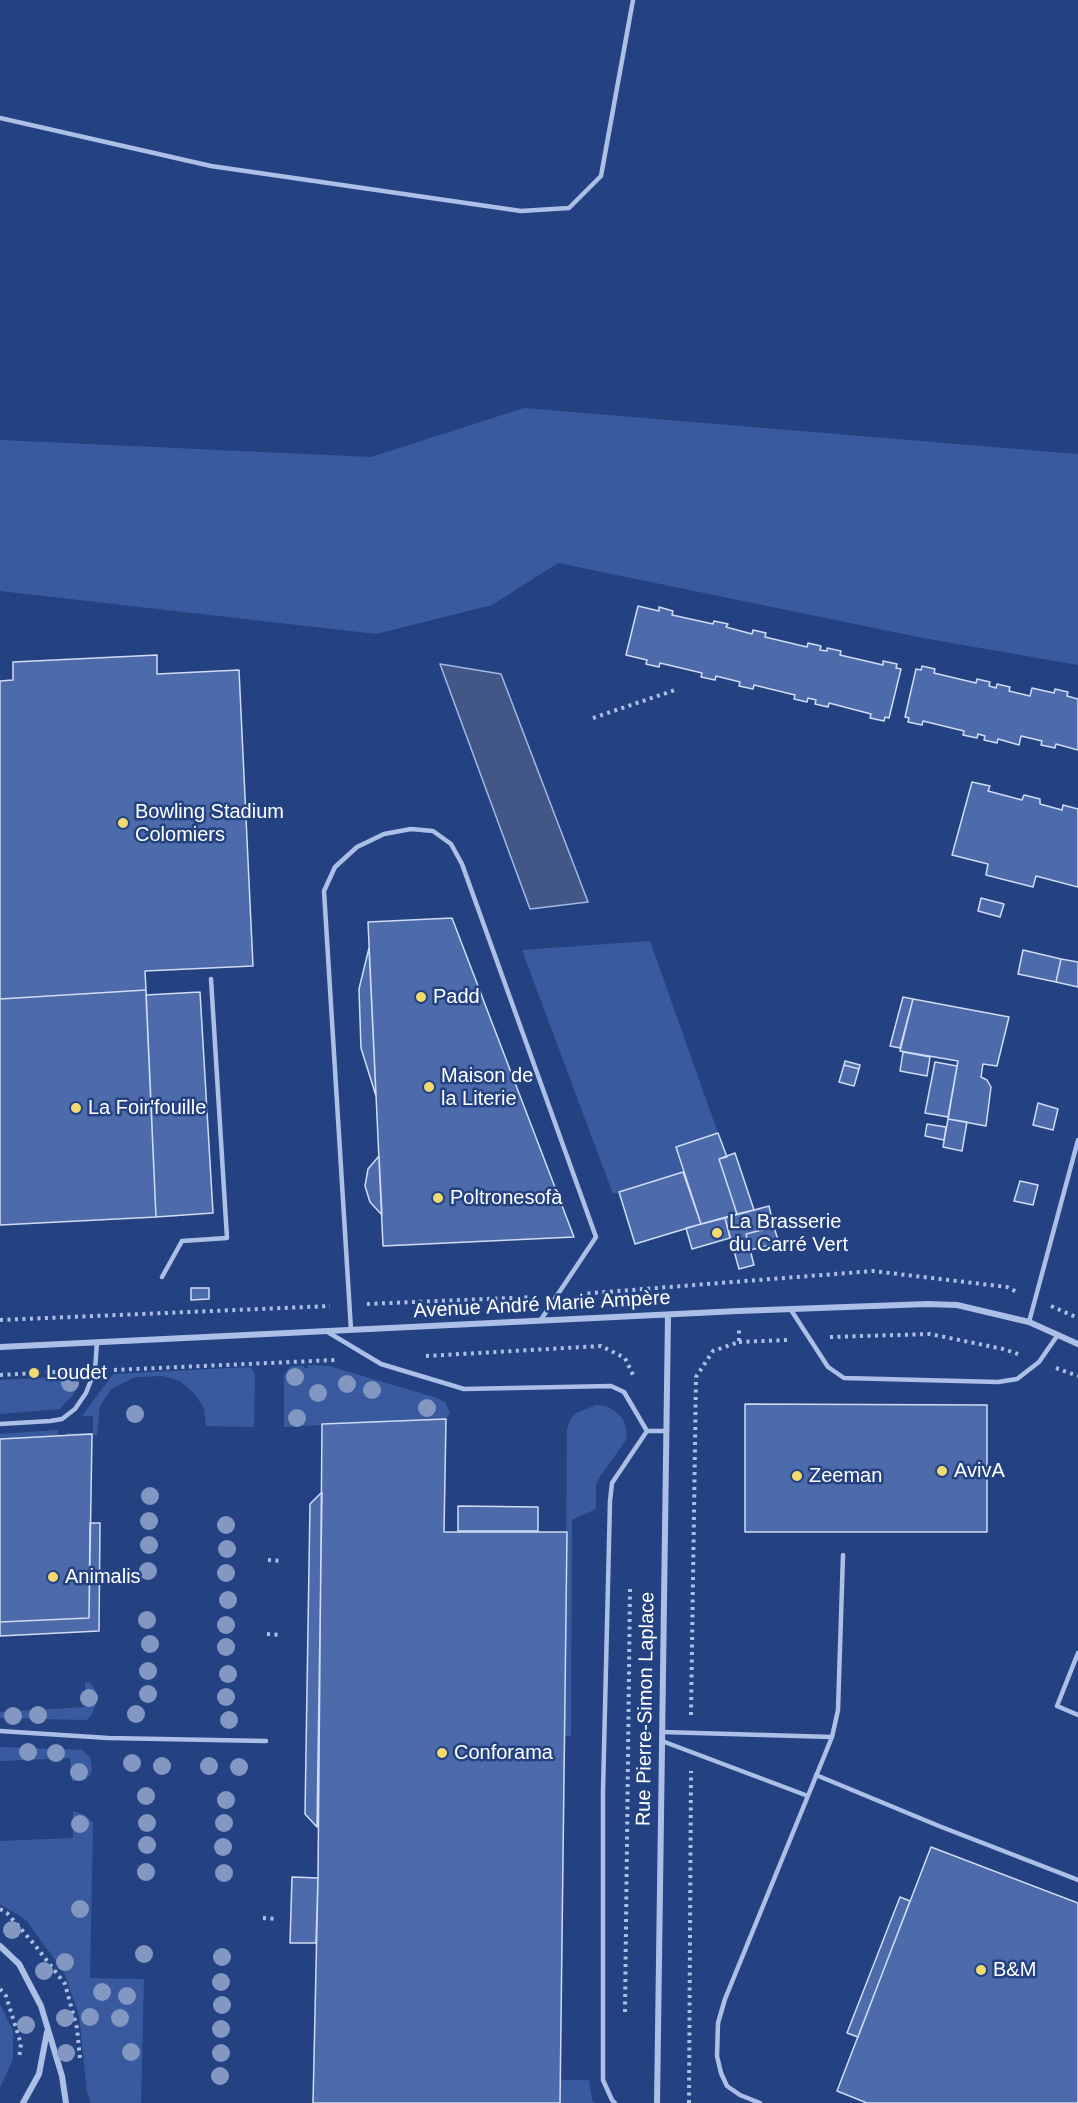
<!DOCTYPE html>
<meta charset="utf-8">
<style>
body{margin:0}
canvas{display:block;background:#244281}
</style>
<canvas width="1078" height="2103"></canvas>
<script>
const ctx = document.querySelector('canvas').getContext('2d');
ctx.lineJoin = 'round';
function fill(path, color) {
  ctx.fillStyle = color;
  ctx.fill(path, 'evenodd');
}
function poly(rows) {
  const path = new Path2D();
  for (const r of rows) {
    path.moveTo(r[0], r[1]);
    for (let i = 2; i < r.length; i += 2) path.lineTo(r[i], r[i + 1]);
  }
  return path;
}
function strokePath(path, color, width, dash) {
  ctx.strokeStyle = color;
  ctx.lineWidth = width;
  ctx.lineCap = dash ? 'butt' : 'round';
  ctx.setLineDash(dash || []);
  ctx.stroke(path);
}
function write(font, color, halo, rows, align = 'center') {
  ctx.font = font + ' Helvetica,sans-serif';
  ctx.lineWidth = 5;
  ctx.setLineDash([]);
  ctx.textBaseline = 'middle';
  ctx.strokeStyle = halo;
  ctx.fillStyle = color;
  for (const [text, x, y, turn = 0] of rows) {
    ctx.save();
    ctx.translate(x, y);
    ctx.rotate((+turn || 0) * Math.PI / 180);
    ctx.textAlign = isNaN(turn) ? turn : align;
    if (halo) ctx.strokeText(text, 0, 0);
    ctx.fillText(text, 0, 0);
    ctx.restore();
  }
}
fill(poly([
 [524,408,1078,454,1078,665,923,638,558,563,492,605,376,634,0,591,0,440,371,457],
 [650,941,718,1133,676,1147,683,1172,613,1194,522,950],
 [308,1365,329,1366,437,1398,445,1402,450,1413,446,1419,284,1427,284,1375,291,1366,304,1366,304,1368,308,1368],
 [251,1367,255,1375,254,1427,206,1426,204,1408,194,1393,180,1381,163,1376,135,1377,111,1389,100,1406,97,1435,66,1436,66,1433,93,1433,93,1416,82,1416,113,1374],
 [78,1376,75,1392,60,1409,0,1414,0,1380],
 [596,1405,606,1406,615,1411,623,1419,627,1432,626,1440,599,1478,596,1485,596,1509,572,1520,571,1736,565,1736,567,1430,570,1420,576,1413],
 [58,1430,58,1436,0,1439,0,1434],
 [85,1682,90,1682,95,1689,95,1707,91,1716,86,1720,0,1718,0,1712,86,1707],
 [0,1747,82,1750,90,1757,92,1770,91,1774,85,1780,72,1781,70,1758,0,1761],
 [73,1811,85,1815,93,1823,90,1978,144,1979,141,2103,91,2103,87,2092,79,2015,64,1972,26,1920,0,1904,0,1841,73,1838],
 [0,2004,13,2031,13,2059,0,2088],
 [561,2080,589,2080,592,2100,595,2103,560,2103]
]), '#395a9f');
const water = poly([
 [440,664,501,674,588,902,530,909,440,664]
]);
fill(water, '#425786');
strokePath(water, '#a0b9e8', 1.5);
const building = poly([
 [638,606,659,611,659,607,673,611,672,615,713,624,714,621,728,624,726,627,752,634,753,630,766,633,765,637,807,647,808,643,821,646,820,650,827,651,827,648,841,651,840,655,883,665,883,661,897,664,896,668,901,669,889,718,885,717,884,721,870,718,871,714,829,703,828,707,815,704,816,700,808,698,807,702,794,699,795,695,754,685,753,689,739,686,740,682,716,676,715,680,701,677,702,673,660,663,659,667,646,664,647,660,626,655,638,606],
 [157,655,157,674,239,670,253,966,145,971,146,990,0,999,0,681,13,680,13,662,157,655],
 [922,666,935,669,934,673,976,683,977,679,990,682,989,686,996,688,997,684,1010,687,1009,691,1030,696,1032,688,1054,693,1055,689,1068,692,1067,696,1078,699,1078,750,1056,744,1055,748,1041,745,1042,741,1021,736,1019,745,998,739,997,743,984,740,985,736,978,734,977,738,963,735,964,731,923,721,922,725,908,722,909,718,905,717,916,669,921,670,922,666],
 [972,782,990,786,988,791,1022,800,1024,795,1040,799,1040,804,1062,810,1063,805,1078,809,1078,887,1036,876,1033,887,986,875,988,864,952,855,972,782],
 [981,898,1004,904,1000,917,978,911,981,898],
 [452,918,574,1237,383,1246,368,922,452,918],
 [369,948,376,1096,361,1048,359,989,369,948],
 [1023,950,1061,959,1056,982,1018,974,1023,950],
 [1061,959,1078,962,1078,987,1056,982,1061,959],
 [146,990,156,1217,0,1225,0,999,146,990],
 [200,992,213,1213,156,1217,146,995,200,992],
 [903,997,913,999,900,1048,890,1046,903,997],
 [913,999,1009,1017,997,1066,983,1064,981,1077,987,1080,991,1087,986,1126,948,1119,958,1061,900,1051,913,999],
 [903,1052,930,1057,927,1076,900,1071,903,1052],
 [845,1061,860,1065,859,1069,844,1065,845,1061],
 [935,1062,957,1066,948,1117,925,1113,935,1062],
 [844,1065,859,1069,854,1086,839,1082,844,1065],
 [1038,1103,1058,1109,1053,1130,1033,1125,1038,1103],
 [948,1119,967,1122,962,1151,943,1147,948,1119],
 [927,1124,946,1127,944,1140,925,1136,927,1124],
 [718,1133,727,1157,719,1159,737,1214,701,1224,676,1147,718,1133],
 [735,1153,754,1210,737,1214,719,1159,735,1153],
 [379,1156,382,1215,370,1202,365,1186,368,1169,379,1156],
 [683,1172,701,1224,635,1244,619,1192,683,1172],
 [1020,1181,1038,1185,1033,1205,1014,1201,1020,1181],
 [769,1206,774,1227,746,1234,754,1265,739,1269,725,1218,769,1206],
 [725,1218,730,1238,692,1249,686,1228,725,1218],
 [774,1227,779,1243,750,1250,746,1234,774,1227],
 [191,1288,209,1288,209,1299,191,1300,191,1288],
 [745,1404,987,1405,987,1532,745,1532,745,1404],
 [446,1419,444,1532,567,1532,560,2103,313,2103,318,1878,322,1424,446,1419],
 [92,1434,89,1618,0,1622,0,1439,92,1434],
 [322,1492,317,1827,305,1814,310,1504,322,1492],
 [458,1506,538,1507,538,1531,458,1531,458,1506],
 [90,1523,100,1523,99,1631,0,1636,0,1622,89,1618,90,1523],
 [931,1847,1078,1903,1078,2103,867,2103,837,2091,931,1847],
 [292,1877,318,1878,316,1943,290,1943,292,1877],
 [900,1897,910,1901,858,2037,847,2033,900,1897]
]);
fill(building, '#4d6baa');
strokePath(building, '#cfdcf5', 1.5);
strokePath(poly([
 [593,718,678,689],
 [580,1294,873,1271,1007,1287,1019,1293],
 [367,1304,534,1297],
 [1051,1306,1078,1318],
 [0,1320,330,1306],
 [830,1337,930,1334,1003,1349,1018,1354],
 [739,1342,787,1340],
 [426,1356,601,1346,625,1358,633,1375],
 [1056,1368,1078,1376],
 [114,1370,335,1360],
 [0,1375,74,1371],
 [268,1560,282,1561],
 [267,1634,282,1635],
 [691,1715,696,1377,713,1351,739,1342,739,1330],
 [0,1909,7,1913,34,1944,65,1984,77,2028,80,2059],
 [263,1918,277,1919],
 [0,1989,6,1996,21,2044,19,2058],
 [625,2012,630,1588],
 [689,2103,691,1771]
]), '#acbfe7', 4, [3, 4.5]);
strokePath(poly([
 [0,118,211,166,521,211,569,208,601,176,633,0],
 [162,1277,182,1241,227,1238,211,979],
 [791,1310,828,1367,844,1378,998,1382,1017,1379,1039,1362,1057,1336],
 [1029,1322,1078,1140],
 [351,1330,324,891,335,867,357,847,384,834,411,829,433,831,451,844,462,864,596,1237,540,1321],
 [326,1331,381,1364,464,1389,611,1386,624,1392,647,1431],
 [0,1424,50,1421,62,1419,75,1409,86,1393,95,1370,97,1342],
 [647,1431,667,1431],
 [1078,1653,1057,1706,1078,1715],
 [0,1731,108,1738,266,1741],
 [662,1732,832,1737],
 [662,1741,808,1796],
 [816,1775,939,1826,1078,1880],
 [615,2103,612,2100,603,2080,603,1791,610,1501,612,1483,647,1431],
 [760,2103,740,2095,727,2086,721,2073,717,2056,718,2023,725,1999,832,1737,838,1710,843,1555]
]), '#acbfe7', 4.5);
strokePath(poly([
 [0,1347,738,1311,927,1304,957,1305,1029,1322,1078,1344],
 [0,1946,19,1964,41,2006,62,2076,66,2103],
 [23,2103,39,2074,47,2032],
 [657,2103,668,1315]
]), '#acbfe7', 6);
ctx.fillStyle = '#8297c1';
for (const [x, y] of [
 [295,1377],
 [70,1383],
 [347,1384],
 [372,1390],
 [318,1393],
 [427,1408],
 [135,1414],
 [297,1418],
 [150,1496],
 [149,1521],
 [226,1525],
 [149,1545],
 [227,1549],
 [148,1571],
 [226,1573],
 [228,1600],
 [147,1620],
 [226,1625],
 [150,1644],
 [226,1647],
 [148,1671],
 [228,1674],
 [148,1694],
 [226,1697],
 [89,1698],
 [136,1714],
 [38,1715],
 [13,1716],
 [229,1720],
 [28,1752],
 [56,1753],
 [132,1763],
 [162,1766],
 [209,1766],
 [239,1767],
 [79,1772],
 [146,1796],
 [226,1800],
 [147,1823],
 [224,1823],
 [80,1824],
 [147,1845],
 [223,1847],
 [146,1872],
 [224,1873],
 [80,1909],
 [12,1930],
 [144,1954],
 [222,1957],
 [65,1962],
 [44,1971],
 [221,1982],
 [102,1992],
 [127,1996],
 [222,2005],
 [90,2017],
 [65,2018],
 [120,2018],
 [26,2025],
 [221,2029],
 [131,2052],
 [66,2053],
 [221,2053],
 [220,2076]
]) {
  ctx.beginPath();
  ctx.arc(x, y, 9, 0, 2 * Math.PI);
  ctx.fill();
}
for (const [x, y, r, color] of [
 [123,823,6,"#f1db70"],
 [421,997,6,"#f1db70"],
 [429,1087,6,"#f1db70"],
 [76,1108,6,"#f1db70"],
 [438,1198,6,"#f1db70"],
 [717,1233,6,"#f1db70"],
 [34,1373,6,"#f1db70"],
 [942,1471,6,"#f1db70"],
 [797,1476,6,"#f1db70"],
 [53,1577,6,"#f1db70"],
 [442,1753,6,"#f1db70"],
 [981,1970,6,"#f1db70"]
]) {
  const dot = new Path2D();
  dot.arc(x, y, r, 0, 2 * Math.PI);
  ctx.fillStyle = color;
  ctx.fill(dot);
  strokePath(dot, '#244281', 2);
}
write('20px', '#fff', '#244281', [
 ["Bowling Stadium",135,812],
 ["Colomiers",135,835],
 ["Padd",433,997],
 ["Maison de",441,1076],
 ["la Literie",441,1099],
 ["La Foir'fouille",88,1108],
 ["Poltronesofà",450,1198],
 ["La Brasserie",729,1222],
 ["du Carré Vert",729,1245],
 ["Loudet",46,1373],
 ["AvivA",954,1471],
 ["Zeeman",809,1476],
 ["Animalis",65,1577],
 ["Conforama",454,1753],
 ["B&M",993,1970]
], 'left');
write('20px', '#fff', '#244281', [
 ["Avenue André Marie Ampère",542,1305,-3],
 ["Rue Pierre-Simon Laplace",646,1709,-89]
]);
</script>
